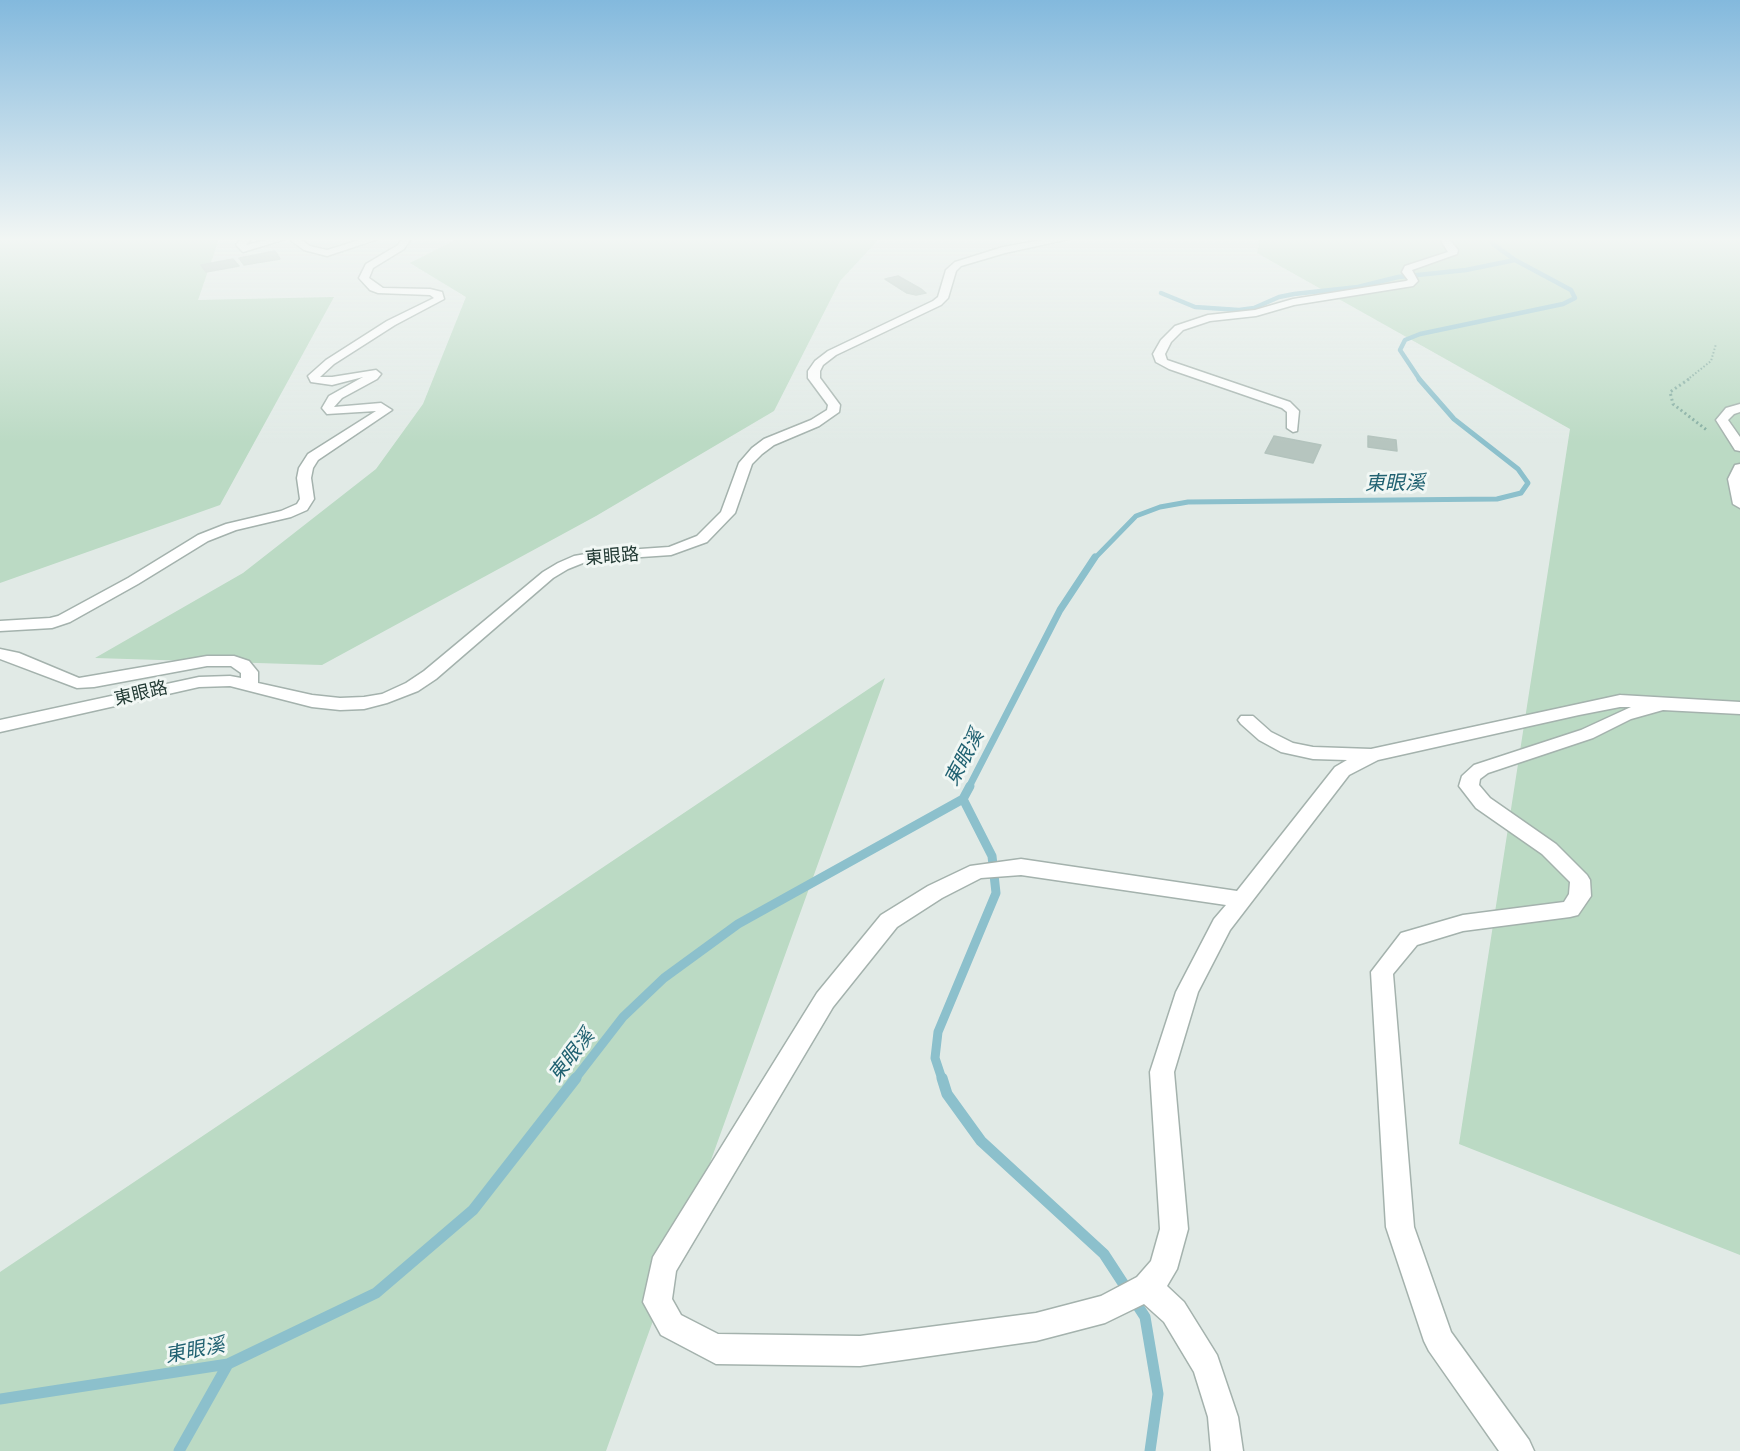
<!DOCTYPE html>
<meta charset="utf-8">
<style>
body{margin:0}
canvas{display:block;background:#e1eae6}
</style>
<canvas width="1740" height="1451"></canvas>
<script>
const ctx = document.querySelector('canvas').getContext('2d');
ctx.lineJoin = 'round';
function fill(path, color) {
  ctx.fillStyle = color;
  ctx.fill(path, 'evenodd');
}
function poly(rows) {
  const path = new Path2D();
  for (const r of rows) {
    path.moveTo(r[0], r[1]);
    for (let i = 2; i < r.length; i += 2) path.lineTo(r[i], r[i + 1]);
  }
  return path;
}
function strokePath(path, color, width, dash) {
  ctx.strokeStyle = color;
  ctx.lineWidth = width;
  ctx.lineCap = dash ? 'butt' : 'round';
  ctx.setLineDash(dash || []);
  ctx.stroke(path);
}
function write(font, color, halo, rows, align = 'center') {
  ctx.font = font + ' Arial,"Noto Sans TC",sans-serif';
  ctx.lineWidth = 6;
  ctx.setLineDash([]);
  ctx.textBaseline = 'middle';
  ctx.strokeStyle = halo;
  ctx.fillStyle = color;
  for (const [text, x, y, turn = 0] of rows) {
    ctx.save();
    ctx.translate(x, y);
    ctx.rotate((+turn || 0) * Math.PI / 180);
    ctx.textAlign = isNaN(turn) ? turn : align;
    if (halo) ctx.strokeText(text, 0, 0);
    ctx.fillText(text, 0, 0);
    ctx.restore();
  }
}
fill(poly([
 [0,239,219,239,198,300,334,297,220,505,0,583],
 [457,239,879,239,840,281,774,411,596,516,322,665,95,658,243,573,376,469,423,404,466,297,410,263],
 [1260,239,1740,239,1740,1255,1459,1144,1570,429,1257,253],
 [885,678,606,1451,0,1451,0,1272]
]), '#bbdac4');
strokePath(poly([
 [1161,293,1195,307,1239,310,1254,308,1279,297,1294,294,1358,287,1398,277,1466,270,1515,260],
 [1420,380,1400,350,1405,340,1420,334,1563,304,1575,298,1571,290,1515,260,1493,244,1492,239]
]), '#8cc0cc', 4.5);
strokePath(poly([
 [1094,559,1136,516,1160,507,1188,502,1497,499,1521,493,1528,483,1518,469,1454,419,1419,379]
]), '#8cc0cc', 5);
strokePath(poly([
 [969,787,1060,610,1095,557]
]), '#8cc0cc', 7);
strokePath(poly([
 [575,1079,623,1017,664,978,738,924,963,799,970,786],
 [942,1079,935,1058,938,1032,996,893,992,856,963,799]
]), '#8cc0cc', 9);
strokePath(poly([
 [942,1078,947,1094,981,1141,1104,1254,1145,1317,1158,1394,1150,1451],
 [0,1399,228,1364,376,1293,473,1210,576,1078],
 [179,1451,228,1364]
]), '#8cc0cc', 11);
const building = poly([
 [275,251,280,259,244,265,239,258,275,251],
 [233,259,239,266,206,272,201,265,233,259],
 [898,276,921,289,926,293,916,295,907,293,885,279,898,276],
 [1274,436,1321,445,1313,463,1265,453,1274,436],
 [1368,436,1396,440,1397,451,1368,447,1368,436]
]);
fill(building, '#b6c5bf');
strokePath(building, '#b3c3bd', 1.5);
const minor = poly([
 [241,239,251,239,246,245,270,239,286,239,243,252,236,245,241,239],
 [289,239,300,239,310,246,327,250,363,239,378,239,327,256,304,250,289,239],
 [402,239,411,239,404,249,373,268,369,278,383,288,430,289,442,292,444,299,395,325,334,364,320,377,332,377,376,370,381,374,377,379,342,398,334,407,381,403,392,410,318,460,313,468,311,478,314,499,307,510,291,517,236,530,208,541,138,584,70,622,52,628,0,631,0,621,50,618,58,616,128,578,198,535,226,524,281,511,297,504,300,499,297,478,299,468,308,454,376,411,327,414,322,408,329,396,363,377,332,385,311,382,308,376,326,360,387,321,434,298,430,295,378,293,370,290,359,278,366,264,398,245,402,239],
 [1047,239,1069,239,1005,253,961,266,956,271,948,298,941,305,836,355,823,365,820,371,820,378,840,405,839,412,819,426,774,445,762,454,752,464,735,513,707,542,671,555,597,560,583,563,568,569,553,578,436,679,418,691,387,703,364,709,340,710,312,707,230,686,199,687,0,732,0,720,199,677,230,676,241,678,241,673,231,666,207,666,94,687,77,688,0,659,0,649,19,653,79,678,207,656,234,656,249,661,258,672,258,683,312,695,340,698,364,697,382,694,406,683,424,671,543,572,558,563,574,556,597,552,669,547,697,536,721,512,739,463,752,448,764,439,811,420,827,410,828,405,808,378,808,371,815,361,828,351,933,301,938,297,946,270,955,262,1003,247,1047,239],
 [1440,239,1449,239,1458,250,1457,254,1412,270,1418,281,1413,286,1294,305,1256,316,1210,321,1183,330,1171,342,1165,354,1167,360,1290,402,1299,411,1297,431,1293,432,1287,428,1287,412,1282,408,1169,369,1156,362,1153,354,1161,340,1175,326,1208,315,1255,310,1293,299,1406,281,1408,280,1402,272,1405,266,1448,252,1440,239],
 [1740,404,1740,412,1734,414,1728,420,1740,437,1740,451,1735,450,1716,420,1726,408,1740,404],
 [1740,464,1740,508,1733,504,1728,479,1735,465,1740,464],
 [1620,695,1740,702,1740,714,1663,710,1631,719,1593,738,1488,773,1480,779,1479,785,1490,798,1556,844,1587,875,1590,880,1591,896,1578,915,1570,917,1463,931,1417,945,1393,974,1414,1227,1451,1332,1529,1440,1534,1451,1499,1451,1429,1351,1424,1341,1386,1227,1371,972,1401,933,1463,915,1564,902,1569,894,1570,882,1542,854,1476,808,1459,786,1462,776,1474,765,1581,730,1631,707,1620,707,1579,715,1378,760,1349,775,1230,930,1198,992,1174,1072,1188,1229,1177,1269,1167,1286,1184,1302,1217,1355,1238,1417,1243,1451,1211,1451,1208,1417,1194,1372,1164,1322,1144,1304,1105,1323,1036,1341,860,1366,716,1364,661,1335,643,1302,653,1257,817,993,881,915,928,886,970,866,1021,859,1237,891,1335,767,1347,760,1313,759,1281,752,1259,740,1241,724,1238,720,1241,716,1253,716,1271,732,1293,743,1313,747,1371,749,1620,695],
 [1021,875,1226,905,1214,919,1176,992,1150,1072,1160,1229,1151,1261,1137,1277,1101,1296,1036,1313,860,1336,718,1334,681,1315,672,1299,676,1271,833,1007,897,927,942,898,981,878,1021,875]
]);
strokePath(minor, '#a4b2ad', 3);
strokePath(poly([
 [1687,380,1711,361,1716,344]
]), '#83aca0', 2, [1.5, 2]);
strokePath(poly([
 [1689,379,1670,392,1673,404,1708,431]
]), '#83aca0', 3, [2, 3]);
fill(minor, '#fff');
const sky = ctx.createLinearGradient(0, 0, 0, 443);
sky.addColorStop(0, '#83b9dd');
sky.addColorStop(0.54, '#f2f6f4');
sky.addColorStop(1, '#f2f6f400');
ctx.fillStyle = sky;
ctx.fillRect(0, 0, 1740, 443);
write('18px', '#223a34', '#f1f7f4', [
 ["東眼路",612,557,-5],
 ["東眼路",141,694,-13]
]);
write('italic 20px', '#206171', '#f1f7f4', [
 ["東眼溪",1395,484,-1],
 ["東眼溪",965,758,-62],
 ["東眼溪",572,1056,-52],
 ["東眼溪",195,1351,-11]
]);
</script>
